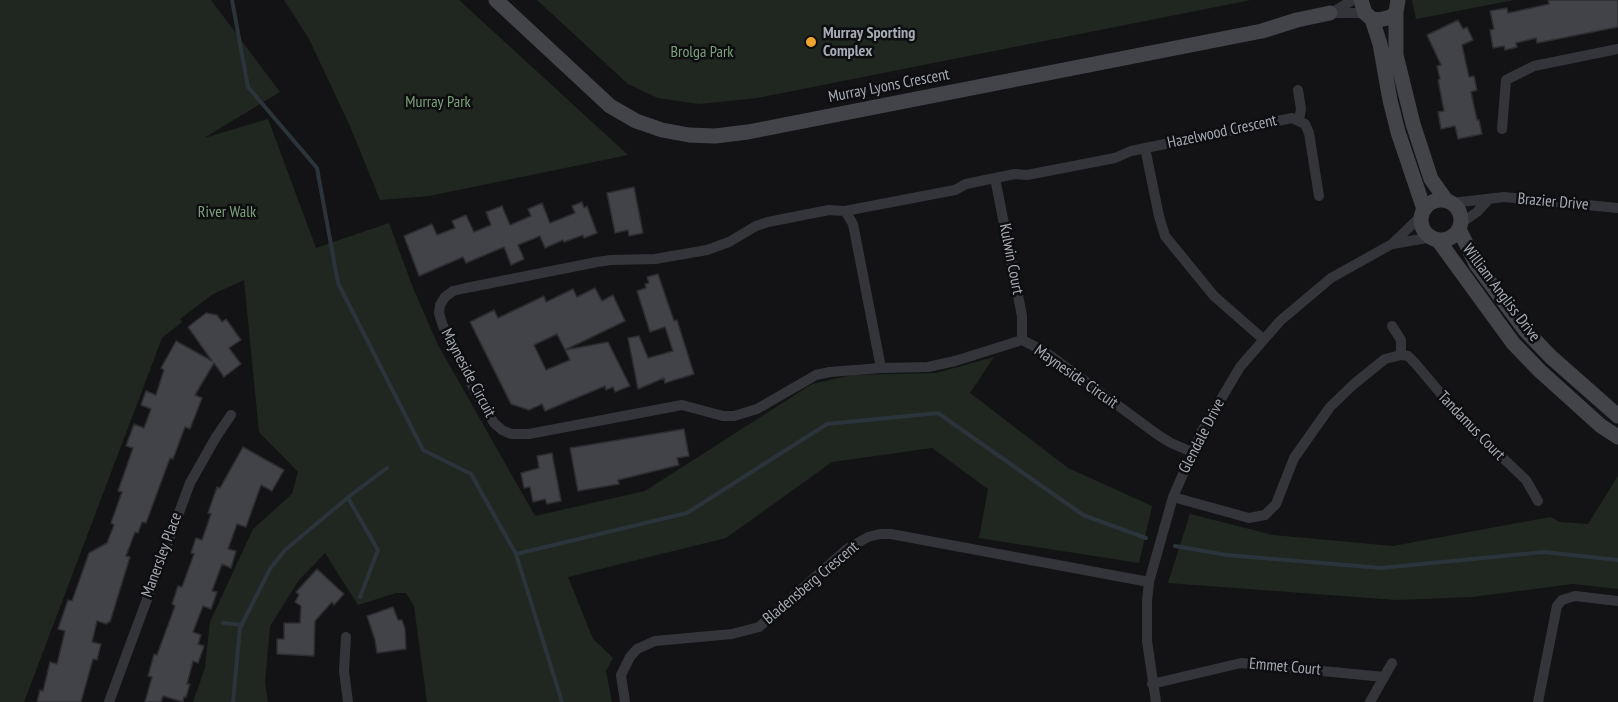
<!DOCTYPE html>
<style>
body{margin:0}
canvas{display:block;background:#131315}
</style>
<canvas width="1618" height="702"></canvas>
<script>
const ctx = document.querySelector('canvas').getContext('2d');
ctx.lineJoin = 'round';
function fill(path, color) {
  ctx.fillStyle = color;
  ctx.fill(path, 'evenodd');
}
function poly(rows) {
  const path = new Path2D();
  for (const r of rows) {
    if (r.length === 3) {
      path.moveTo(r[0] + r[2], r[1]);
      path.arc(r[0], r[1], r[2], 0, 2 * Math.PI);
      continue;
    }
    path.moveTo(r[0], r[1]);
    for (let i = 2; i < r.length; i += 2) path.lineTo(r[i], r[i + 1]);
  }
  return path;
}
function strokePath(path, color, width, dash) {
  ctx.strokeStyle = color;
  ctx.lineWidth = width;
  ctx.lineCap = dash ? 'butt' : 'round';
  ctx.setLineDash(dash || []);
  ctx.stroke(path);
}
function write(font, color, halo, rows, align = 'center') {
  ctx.font = font + ' "PT Sans Narrow",sans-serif';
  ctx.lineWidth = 5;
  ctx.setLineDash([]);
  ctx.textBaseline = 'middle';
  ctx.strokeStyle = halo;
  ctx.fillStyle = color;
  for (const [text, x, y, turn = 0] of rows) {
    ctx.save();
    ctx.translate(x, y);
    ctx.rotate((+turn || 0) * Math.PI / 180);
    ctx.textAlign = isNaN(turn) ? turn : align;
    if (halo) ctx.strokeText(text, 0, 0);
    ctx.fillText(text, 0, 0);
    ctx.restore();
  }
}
fill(poly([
 [0,0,211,0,280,92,204,138,268,119,316,248,389,223,413,288,438,345,535,516,645,491,812,384,852,375,936,373,994,357,970,393,1068,468,1152,506,1139,563,979,538,988,489,932,448,832,462,726,538,568,577,593,639,613,658,606,671,612,702,427,702,414,606,406,593,396,593,358,605,325,553,299,580,270,626,265,682,268,702,193,702,205,668,210,622,253,529,292,494,298,472,259,432,244,280,213,294,180,319,182,322,162,338,24,702,0,702],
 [284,0,459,0,628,155,429,196,380,200,350,126,308,37],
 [537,0,1251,0,757,98,699,104,658,98,628,84],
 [1412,0,1514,0,1416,19],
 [1618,476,1618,589,1573,584,1472,597,1397,600,1168,583,1190,514,1273,535,1393,546,1550,517,1560,522,1588,524]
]), '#1f2720');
strokePath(poly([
 [232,0,248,87,317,168,338,283,423,450,471,474,516,554,562,702],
 [348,498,378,550,360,597],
 [1175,546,1227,555,1381,568,1544,552,1618,560],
 [516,554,687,513,827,424,938,413,1083,515,1146,538],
 [223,623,242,625],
 [233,702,240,628,270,569,285,550,351,495,387,468]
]), '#2b343a', 4);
const building = poly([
 [1548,0,1618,0,1618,27,1537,43,1536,38,1516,43,1517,47,1505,50,1504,46,1493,48,1490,30,1494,29,1490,11,1507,8,1508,13,1549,4,1548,0],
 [1458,20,1463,29,1467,27,1473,40,1462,45,1469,77,1474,76,1477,90,1471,92,1477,120,1479,120,1482,134,1458,139,1455,126,1441,129,1438,112,1444,111,1438,80,1440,79,1437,66,1441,65,1427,35,1458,20],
 [634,187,643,233,629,236,628,230,615,233,607,193,634,187],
 [582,202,584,208,587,206,597,233,584,238,583,235,564,242,563,240,545,248,540,236,518,245,524,259,511,265,504,247,466,263,463,257,419,276,404,236,432,224,437,235,455,228,452,221,466,215,474,232,491,225,486,212,502,206,510,225,531,216,528,209,542,203,550,223,575,213,572,206,582,202],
 [658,274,674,321,677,320,694,374,665,383,664,378,638,389,628,338,639,336,648,358,673,351,665,327,650,332,637,291,646,288,645,284,649,283,647,277,658,274],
 [595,288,602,301,613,295,625,321,565,350,557,334,534,345,546,370,570,360,565,350,608,342,630,386,615,392,613,387,606,390,605,386,545,411,542,404,529,410,511,404,470,322,494,310,498,318,544,296,546,302,573,289,577,297,595,288],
 [206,313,217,315,222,322,226,319,241,340,229,348,241,364,224,377,214,363,195,395,202,398,190,429,185,427,173,459,170,458,146,523,142,522,138,533,135,532,126,556,130,557,110,622,108,622,107,624,97,621,92,642,101,644,97,660,93,659,81,702,37,702,40,690,43,691,50,662,57,664,65,631,58,629,68,600,72,601,89,553,107,543,114,525,111,523,122,492,118,491,133,448,126,446,134,424,144,428,151,409,141,405,146,391,156,395,164,370,161,368,176,341,212,361,188,327,206,313],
 [684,429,689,456,677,458,679,465,618,480,619,484,578,491,570,448,684,429],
 [243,447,284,470,272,491,261,485,246,527,237,524,228,549,236,551,231,568,222,564,212,591,217,592,211,609,203,606,193,632,201,635,198,644,204,646,198,663,193,661,187,684,190,684,186,697,184,697,183,702,163,696,161,702,145,702,152,677,148,676,154,654,157,655,175,606,172,604,178,586,182,587,194,554,191,553,196,538,202,540,211,514,208,513,217,487,220,488,243,447],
 [552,453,561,501,547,504,545,499,533,502,530,487,524,488,521,473,539,468,537,456,552,453],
 [317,569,344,594,334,605,332,602,315,621,314,656,277,654,277,639,284,639,284,623,300,623,301,606,295,602,299,595,296,592,317,569],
 [393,607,398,620,402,620,405,629,406,649,377,653,375,640,367,616,393,607]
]);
fill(building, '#424348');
strokePath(building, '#2d2d31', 1.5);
strokePath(poly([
 [1330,13,1365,13],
 [1331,13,1353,0],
 [1298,90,1301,109,1299,120],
 [1502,129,1506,80,1534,66,1618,49],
 [1145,148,1159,216,1165,236,1214,296,1263,339],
 [995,178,1022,316,1022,340],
 [1452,203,1504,197,1618,208],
 [845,211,853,224,855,234,881,368],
 [1461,223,1477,212,1489,199],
 [1393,244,1432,237],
 [1392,326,1401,340,1401,355],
 [1192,452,1171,443,1158,435,1044,351,1022,340,955,361,928,367,881,368,830,372,816,375,757,409,734,416,723,416,682,405,529,434,511,434,502,430,494,423,475,391,443,326,439,313,440,305,445,297,453,291,466,288,597,262,611,260,655,259,707,250,729,242,756,226,768,222,829,210,845,211,955,190,966,184,995,178,1015,174,1027,175,1115,158,1131,151,1292,118,1305,124,1309,133,1319,196],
 [1173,497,1249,518,1265,515,1276,504,1294,458,1330,407,1354,384,1385,359,1401,355,1408,356,1415,363,1464,421,1526,480,1538,501],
 [346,637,344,671,348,702],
 [1152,684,1241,663,1384,677],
 [109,702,190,483,216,437,231,415],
 [625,702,621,675,630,657,637,649,655,641,732,634,759,627,847,549,868,537,880,534,891,534,1149,582],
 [1156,702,1147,641,1147,601,1149,582,1173,497,1202,431,1240,367,1280,321,1331,278,1392,244,1422,215],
 [1370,702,1392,663],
 [1538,702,1557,606,1562,600,1575,596,1618,601]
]), '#34353a', 10);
strokePath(poly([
 [496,0,610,106,636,121,662,130,689,135,715,136,748,132,1262,31,1297,20,1330,13],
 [1361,0,1365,13,1372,19,1379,20,1391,17,1396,12,1398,0],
 [1396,12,1396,55,1413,124,1431,179,1446,200],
 [1372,19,1380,44,1390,100,1398,132,1424,209],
 [1441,220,20],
 [1459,229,1476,264,1525,330,1551,357,1618,416],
 [1438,240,1513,343,1540,371,1601,426,1618,437]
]), '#42444a', 15);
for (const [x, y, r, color] of [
 [811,42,6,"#f0a530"]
]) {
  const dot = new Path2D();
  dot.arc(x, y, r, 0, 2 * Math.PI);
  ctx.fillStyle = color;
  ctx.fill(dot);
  strokePath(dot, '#0e0e10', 2);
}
write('bold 16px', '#a5aab5', '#0e0e10', [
 ["Murray Sporting",823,33],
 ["Complex",823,51]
], 'left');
write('16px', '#7ca07c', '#0e0e10', [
 ["Brolga Park",702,52],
 ["Murray Park",438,102],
 ["River Walk",227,212]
]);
write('16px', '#a5aab5', '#0e0e10', [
 ["Murray Lyons Crescent",889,86,-11],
 ["Hazelwood Crescent",1222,132,-12],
 ["Brazier Drive",1553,202,5],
 ["Kulwin Court",1011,259,79],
 ["William Angliss Drive",1501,293,53],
 ["Mayneside Circuit",468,373,62],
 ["Mayneside Circuit",1076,377,35],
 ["Tandamus Court",1471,426,46],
 ["Glendale Drive",1202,436,-63],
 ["Manersley Place",162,555,-70],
 ["Bladensberg Crescent",811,583,-40],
 ["Emmet Court",1285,667,5]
]);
</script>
